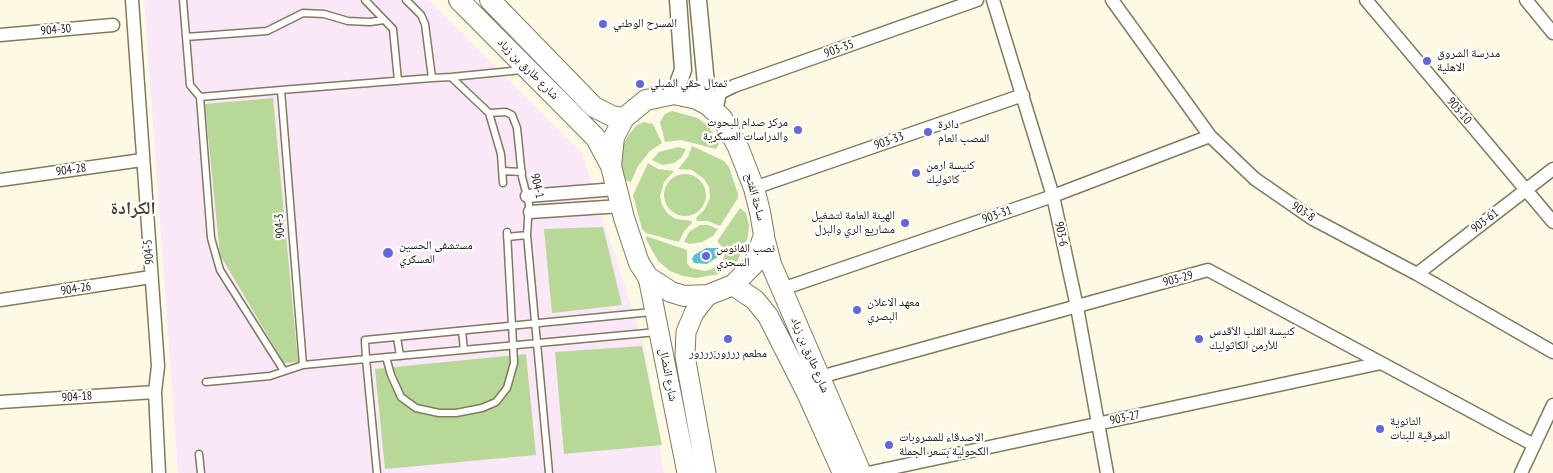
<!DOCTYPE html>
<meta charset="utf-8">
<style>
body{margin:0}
canvas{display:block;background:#fef9e5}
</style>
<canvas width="1553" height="473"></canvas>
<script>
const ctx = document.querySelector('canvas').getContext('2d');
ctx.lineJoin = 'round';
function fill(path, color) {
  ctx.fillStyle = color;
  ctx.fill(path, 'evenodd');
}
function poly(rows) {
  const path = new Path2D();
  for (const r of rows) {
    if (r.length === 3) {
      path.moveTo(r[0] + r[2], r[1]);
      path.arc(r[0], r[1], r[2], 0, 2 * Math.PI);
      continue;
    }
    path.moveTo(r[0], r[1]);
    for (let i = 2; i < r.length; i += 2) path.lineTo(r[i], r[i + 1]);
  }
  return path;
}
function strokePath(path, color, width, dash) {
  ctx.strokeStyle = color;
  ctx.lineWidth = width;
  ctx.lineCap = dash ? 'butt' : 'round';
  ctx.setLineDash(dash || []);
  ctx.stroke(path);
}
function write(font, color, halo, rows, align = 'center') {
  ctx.font = font + ' "PT Sans Narrow","Noto Naskh Arabic",sans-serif';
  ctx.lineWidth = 4.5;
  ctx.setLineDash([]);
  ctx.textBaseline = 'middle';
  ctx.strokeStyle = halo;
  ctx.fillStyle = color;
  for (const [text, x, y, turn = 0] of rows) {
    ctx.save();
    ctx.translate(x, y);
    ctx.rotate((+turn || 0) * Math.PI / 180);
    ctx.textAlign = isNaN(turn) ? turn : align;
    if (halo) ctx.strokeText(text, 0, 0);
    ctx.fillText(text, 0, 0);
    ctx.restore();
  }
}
fill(poly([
 [144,0,429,0,582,153,646,352,664,473,178,473]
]), '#fae8f9');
fill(poly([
 [273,98,298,362,284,363,220,255,205,104],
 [672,111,698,118,709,127,719,144,716,149,681,140,665,142,660,122,665,114],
 [644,122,653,124,662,143,650,151,638,166,631,182,625,180,622,174,620,162,622,147,629,134,637,125],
 [692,146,724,161,729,167,738,194,738,198,720,226,708,221,697,221,696,218,704,210,710,198,709,187,704,179,692,170,678,169,688,157],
 [678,147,686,149,681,158,674,163,662,165,652,160,659,152],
 [648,163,658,169,674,171,664,182,660,196,662,205,668,214,676,219,692,221,692,223,684,231,679,242,646,233,642,229,633,195],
 [685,195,21],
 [740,208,746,213,749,225,748,237,737,262,719,274,696,278,683,276,670,271,658,261,647,241,646,236,687,250,687,263,691,268,705,271,712,269,723,261,726,249,718,243,718,240],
 [700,225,708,225,718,229,713,236,702,242,690,244,684,242,689,232],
 [603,227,622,305,552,313,544,229],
 [642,346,662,445,564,454,555,352],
 [526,354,536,455,385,469,375,369]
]), '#b7d897');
fill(poly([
 [706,248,718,248,719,256,707,264,694,263,692,259,694,255]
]), '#59bede');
const service = poly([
 [183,0,190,85,200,97,281,90,303,365,366,359,377,473],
 [365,0,393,29,398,81],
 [406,0,421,15,425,24,432,78,451,77,489,113,501,154,503,183],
 [186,37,267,31,303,13,324,14,348,21,370,22,384,20],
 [451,77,522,70],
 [281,90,432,78],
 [200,97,211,238,220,270,284,371],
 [489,113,506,112,512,115,517,128,522,177,529,204,527,235,549,473],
 [502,171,522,172],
 [507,237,527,235],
 [652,312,365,340,366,359,657,332],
 [462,331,464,350],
 [397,337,400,356],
 [386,357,391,375,401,397,416,408,439,413,456,413,482,408,496,402,507,388,514,363,507,232],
 [206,382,270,376,303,365],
 [199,454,201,473]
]);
const minor = poly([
 [132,0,158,366,155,392,159,473],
 [993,0,1053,196,1077,307,1107,473],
 [1112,0,1210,136,1255,179,1313,219,1417,274,1553,352],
 [1366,0,1553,222],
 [1526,0,1553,33],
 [0,35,113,25],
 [716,111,720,93,734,86,977,0],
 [0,180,142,160],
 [754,188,1023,95],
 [527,196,616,189],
 [530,212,621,206],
 [1417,274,1553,169],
 [782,289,1053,196,1210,136],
 [0,300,151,277],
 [820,377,1208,270,1534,445],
 [0,402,155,392],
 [868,473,1381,363],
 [1521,473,1553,405]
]);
const tertiary = poly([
 [698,0,708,105],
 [674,94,683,70,678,0]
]);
const secondary = poly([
 [648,277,687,473],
 [706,473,685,356,686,332,694,313,708,295]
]);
const primary = poly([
 [459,0,596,138,611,166],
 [490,0,594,107,612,116,624,118],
 [674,94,697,99,708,105,722,118,738,147,754,188,760,212,764,235,754,264,733,285,708,295,684,296,671,292,648,277,639,263,624,218,611,166,614,137,624,118,646,100,674,94],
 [764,237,771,264,861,473],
 [733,285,755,300,768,316,807,393,843,473]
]);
strokePath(service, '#817a5c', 9);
strokePath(minor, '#817a5c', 15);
strokePath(tertiary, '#817a5c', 19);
strokePath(secondary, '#817a5c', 21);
strokePath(primary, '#817a5c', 22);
strokePath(service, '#fff', 6);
strokePath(minor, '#fff', 12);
strokePath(tertiary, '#fff', 16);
strokePath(secondary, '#fff', 19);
strokePath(primary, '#fff', 20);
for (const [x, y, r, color] of [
 [603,24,5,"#6366df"],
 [1427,61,5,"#6366df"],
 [640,84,5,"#6366df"],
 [798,130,5,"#6366df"],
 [928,132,5,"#6366df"],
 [916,173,5,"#6366df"],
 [905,223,5,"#6366df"],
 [388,253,6,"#6366df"],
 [706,256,5,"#6366df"],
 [857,310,5,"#6366df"],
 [728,339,5,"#6366df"],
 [1199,339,5,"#6366df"],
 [1380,429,5,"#6366df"],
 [889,445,5,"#6366df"]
]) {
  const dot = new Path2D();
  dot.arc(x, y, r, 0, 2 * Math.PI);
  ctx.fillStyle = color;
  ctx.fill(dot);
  strokePath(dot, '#fff', 2);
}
write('12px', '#1d190e', '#fff', [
 ["المسرح الوطني",613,24],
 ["مدرسة الشروق",1437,54],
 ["الاهلية",1437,68],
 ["تمثال حقي الشبلي",650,84],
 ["مركز صدام للبحوث",788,123,"right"],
 ["والدراسات العسكرية",788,137,"right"],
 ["دائرة",938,125],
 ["المصب العام",938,139],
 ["كنيسة ارمن",926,166],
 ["كاثوليك",926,180],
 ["الهيئة العامة لتشغيل",895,216,"right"],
 ["مشاريع الري والبزل",895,230,"right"],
 ["مستشفى الحسين",399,246],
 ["العسكري",399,260],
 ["نصب الفانوس",716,249],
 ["السحري",716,263],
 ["معهد الاعلان",867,303],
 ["البصري",867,317],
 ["كنيسة القلب الأقدس",1209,332],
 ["للأرمن الكاثوليك",1209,346],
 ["مطعم زرزور;زرزور",728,354,"center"],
 ["الثانوية",1390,422],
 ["الشرقية للبنات",1390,436],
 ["الاصدقاء للمشروبات",899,438],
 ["الكحولية بسعر الجملة",899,452]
], 'left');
write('12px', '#1d190e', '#fff', [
 ["904-30",56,30,-5],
 ["903-35",839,49,-20],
 ["شارع طارق بن زياد",528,69,45],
 ["903-10",1459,111,50],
 ["903-33",889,141,-19],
 ["904-28",71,170,-8],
 ["904-1",537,186,77],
 ["ساحة الفتح",755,197,75],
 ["903-8",1303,212,34],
 ["903-31",997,215,-19],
 ["903-61",1485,221,-38],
 ["904-3",280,226,-94],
 ["903-6",1061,234,78],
 ["904-5",149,252,-95],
 ["903-29",1178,279,-15],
 ["904-26",76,289,-9],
 ["شارع طارق بن زياد",810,355,67],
 ["شارع النضال",668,375,79],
 ["904-18",77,397,-4],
 ["903-27",1125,418,-12]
]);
write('bold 18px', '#484125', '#fff', [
 ["الكرادة",133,209]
]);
</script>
